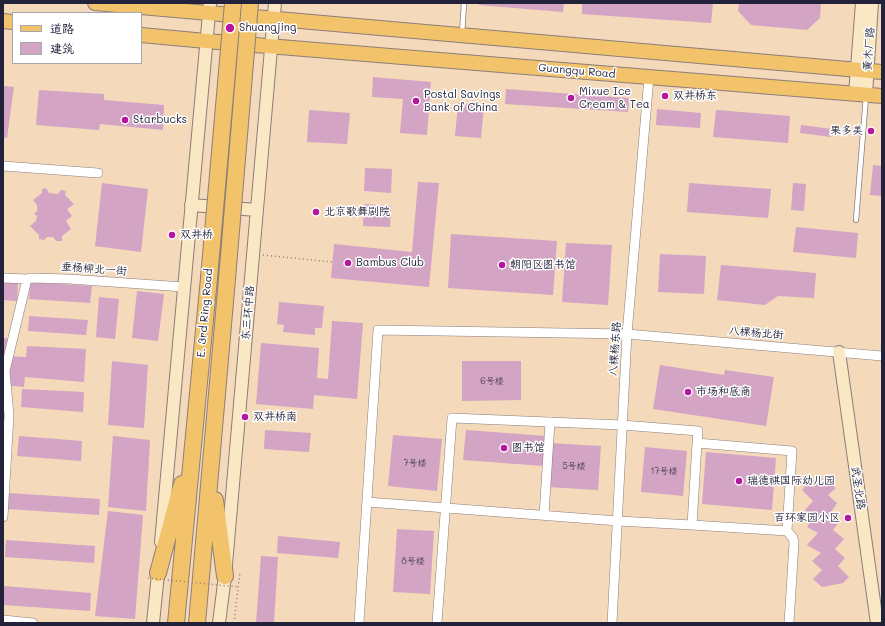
<!DOCTYPE html>
<meta charset="utf-8">
<style>
body{margin:0}
#map{position:relative;width:885px;height:626px;overflow:hidden;background:#f4d9bb;font-family:Mali,"LXGW WenKai TC",sans-serif}
canvas{display:block}
.frame{position:absolute;inset:0;border:4px solid #22223b;pointer-events:none}
.legend{position:absolute;left:12px;top:12px;width:130px;height:52px;box-sizing:border-box;background:#fff;border:1px solid #a7a7b1;margin:0;padding:5px 7px;list-style:none;font-size:12px;color:#22223b}
.legend li{display:flex;align-items:center;gap:8px;height:20px}
.legend b{width:20px;border:1px solid #a7a7b1}
</style>
<div id="map">
<canvas width="885" height="626"></canvas>
<div class="frame"></div>
<ul class="legend">
<li><b style="height:5px;background:#f2c36a"></b>道路</li>
<li><b style="height:11px;background:#d3a4c3"></b>建筑</li>
</ul>
</div>
<script>
const ctx = document.querySelector('canvas').getContext('2d');
ctx.lineJoin = 'round';
function fill(path, color) {
  ctx.fillStyle = color;
  ctx.fill(path, 'evenodd');
}
function poly(rows) {
  const path = new Path2D();
  for (const r of rows) {
    path.moveTo(r[0], r[1]);
    for (let i = 2; i < r.length; i += 2) path.lineTo(r[i], r[i + 1]);
  }
  return path;
}
function strokePath(path, color, width, dash) {
  ctx.strokeStyle = color;
  ctx.lineWidth = width;
  ctx.lineCap = dash ? 'butt' : 'round';
  ctx.setLineDash(dash || []);
  ctx.stroke(path);
}
function write(font, color, halo, rows, align = 'center') {
  ctx.font = font + ' Mali,"LXGW WenKai TC",sans-serif';
  ctx.lineWidth = 3;
  ctx.setLineDash([]);
  ctx.textBaseline = 'middle';
  ctx.strokeStyle = halo;
  ctx.fillStyle = color;
  for (const [text, x, y, turn = 0] of rows) {
    ctx.save();
    ctx.translate(x, y);
    ctx.rotate((+turn || 0) * Math.PI / 180);
    ctx.textAlign = isNaN(turn) ? turn : align;
    if (halo) ctx.strokeText(text, 0, 0);
    ctx.fillText(text, 0, 0);
    ctx.restore();
  }
}
fill(poly([
 [479,3,564,3,563,12,479,5],
 [582,3,713,3,711,23,582,14],
 [739,3,821,3,820,18,807,30,751,25,738,11],
 [373,77,431,82,427,135,400,133,403,99,372,97],
 [3,86,14,87,7,138,3,137],
 [506,89,629,98,628,112,505,104],
 [39,90,104,94,104,100,164,105,163,130,100,124,99,130,36,125],
 [458,103,484,105,481,138,455,136],
 [657,109,701,113,700,128,656,125],
 [309,110,350,113,347,144,307,142],
 [716,110,790,116,788,143,713,137],
 [801,125,832,129,831,137,800,133],
 [873,165,882,166,882,196,870,195],
 [365,168,392,169,391,193,364,191],
 [418,182,439,183,429,287,331,278,334,244,412,252],
 [102,183,148,189,141,252,95,246],
 [689,183,771,189,768,218,687,212],
 [793,183,806,184,804,211,791,210],
 [46,188,49,193,58,194,61,190,66,191,65,195,74,204,67,209,72,216,66,221,71,229,62,236,62,241,56,241,53,237,47,237,44,240,39,239,39,235,30,226,36,221,37,216,34,214,37,211,37,205,33,200,42,193,42,189],
 [364,204,391,206,390,227,363,226],
 [796,227,858,233,856,258,793,252],
 [451,234,557,241,553,295,448,288],
 [566,243,612,245,608,305,562,302],
 [660,254,706,256,704,294,658,292],
 [721,265,816,273,814,298,778,296,765,305,717,300],
 [3,281,18,282,17,301,3,300],
 [30,282,92,286,90,303,29,299],
 [137,291,164,294,158,341,132,338],
 [99,297,119,299,115,339,96,337],
 [279,302,324,306,322,328,315,328,315,335,283,332,284,325,277,324],
 [29,316,88,320,86,335,28,331],
 [332,321,363,323,357,399,314,395,313,409,256,404,261,343,319,348,317,378,328,379],
 [3,338,9,339,7,356,26,357,27,346,86,349,84,382,25,377,24,387,3,385,7,357,3,357],
 [112,361,148,365,144,428,108,425],
 [462,361,521,361,521,400,462,401],
 [660,365,724,375,725,370,774,377,766,426,653,409],
 [22,389,84,392,83,412,21,407],
 [265,430,311,433,309,452,264,449],
 [466,430,546,436,543,466,463,460],
 [393,435,442,439,437,491,388,486],
 [19,436,82,441,81,461,17,456],
 [113,436,150,440,146,511,108,507],
 [549,443,601,446,598,490,547,487],
 [645,447,687,451,683,496,641,492],
 [706,452,776,458,772,510,702,504],
 [821,478,836,488,828,495,837,503,831,512,840,520,833,530,844,539,835,549,845,558,838,566,849,577,843,583,822,587,813,579,822,570,812,561,821,553,807,545,818,533,807,527,813,516,805,510,813,501,802,490,811,479,818,483],
 [9,493,100,499,99,515,8,509],
 [108,511,143,515,135,619,95,616],
 [397,529,434,531,430,594,393,592],
 [278,536,340,542,338,558,277,553],
 [6,540,95,546,94,563,5,557],
 [261,556,278,557,274,623,256,623],
 [3,586,91,593,90,611,3,605]
]), '#d3a4c3');
const lane = poly([
 [462,34,464,3],
 [856,220,866,96]
]);
const street = poly([
 [3,166,98,173],
 [3,278,27,279,30,278,69,279,184,287],
 [367,502,618,521,692,525,787,531,792,451,697,443,692,525],
 [544,515,550,422],
 [3,517,9,415,5,371,27,279],
 [787,531,793,538,794,543,789,623],
 [3,620,33,623],
 [359,623,378,330,627,334,882,356],
 [437,623,452,418,622,425,698,431,697,443],
 [612,623,627,334,649,77]
]);
const secondary = poly([
 [855,94,862,3],
 [866,94,872,3],
 [191,205,257,210],
 [839,352,877,623],
 [161,542,210,3],
 [153,623,159,564],
 [219,623,225,576,275,3]
]);
const primary = poly([
 [95,3,882,72],
 [3,21,13,22],
 [141,35,206,41,882,96]
]);
const highway = poly([
 [215,500,225,576],
 [158,573,182,484],
 [176,623,209,278],
 [197,623,227,279]
]);
strokePath(lane, '#8b7e7b', 6);
strokePath(street, '#8b7e7b', 10);
strokePath(secondary, '#8b7e7b', 14);
strokePath(primary, '#8b7e7b', 16);
strokePath(highway, '#8b7e7b', 18);
strokePath(poly([
 [263,255,332,262],
 [234,623,240,572]
]), '#8b7e7b', 1.5, [1, 3]);
strokePath(lane, '#fff', 4.5);
strokePath(street, '#fff', 9);
strokePath(secondary, '#fae7c3', 12);
strokePath(primary, '#f2c36a', 14);
strokePath(highway, '#f2c36a', 16);
const highwayBridge = poly([
 [209,278,233,3],
 [227,279,250,3]
]);
strokePath(highwayBridge, '#8b7e7b', 18, []);
strokePath(poly([
 [148,578,238,587]
]), '#8b7e7b', 1.5, [1, 3]);
strokePath(highwayBridge, '#f2c36a', 16);
for (const [x, y, r, color] of [
 [230,28,5,"#b5179e"],
 [665,96,4,"#b5179e"],
 [571,98,4,"#b5179e"],
 [416,101,4,"#b5179e"],
 [125,120,4,"#b5179e"],
 [871,131,4,"#b5179e"],
 [316,212,4,"#b5179e"],
 [172,235,4,"#b5179e"],
 [348,263,4,"#b5179e"],
 [502,265,4,"#b5179e"],
 [688,392,4,"#b5179e"],
 [245,417,4,"#b5179e"],
 [504,448,4,"#b5179e"],
 [739,481,4,"#b5179e"],
 [848,518,4,"#b5179e"]
]) {
  const dot = new Path2D();
  dot.arc(x, y, r, 0, 2 * Math.PI);
  ctx.fillStyle = color;
  ctx.fill(dot);
  strokePath(dot, '#fff', 1.5);
}
write('9px', '#4e425d', null, [
 ["6号楼",492,381],
 ["7号楼",415,463],
 ["5号楼",574,466],
 ["17号楼",664,471],
 ["8号楼",413,561]
]);
write('11px', '#22223b', '#fff', [
 ["Shuangjing",239,28],
 ["Mixue Ice",579,92],
 ["Cream & Tea",579,105],
 ["Postal Savings",424,95],
 ["Bank of China",424,108],
 ["双井桥东",673,96],
 ["Starbucks",133,120],
 ["果多美",863,131,"right"],
 ["北京歌舞剧院",324,212],
 ["双井桥",180,235],
 ["Bambus Club",356,263],
 ["朝阳区图书馆",510,265],
 ["市场和底商",696,392],
 ["双井桥南",253,417],
 ["图书馆",512,448],
 ["瑞德祺国际幼儿园",747,481],
 ["百环家园小区",840,518,"right"]
], 'left');
write('11px', '#22223b', '#fff', [
 ["黄木厂路",869,49,-86],
 ["Guangqu Road",577,71,5],
 ["垂杨柳北一街",94,269,4],
 ["E. 3rd Ring Road",205,313,-85],
 ["东三环中路",248,313,-85],
 ["八棵杨北街",756,333,5],
 ["八棵杨东路",615,349,-86],
 ["武圣北路",858,488,82]
]);
</script>
